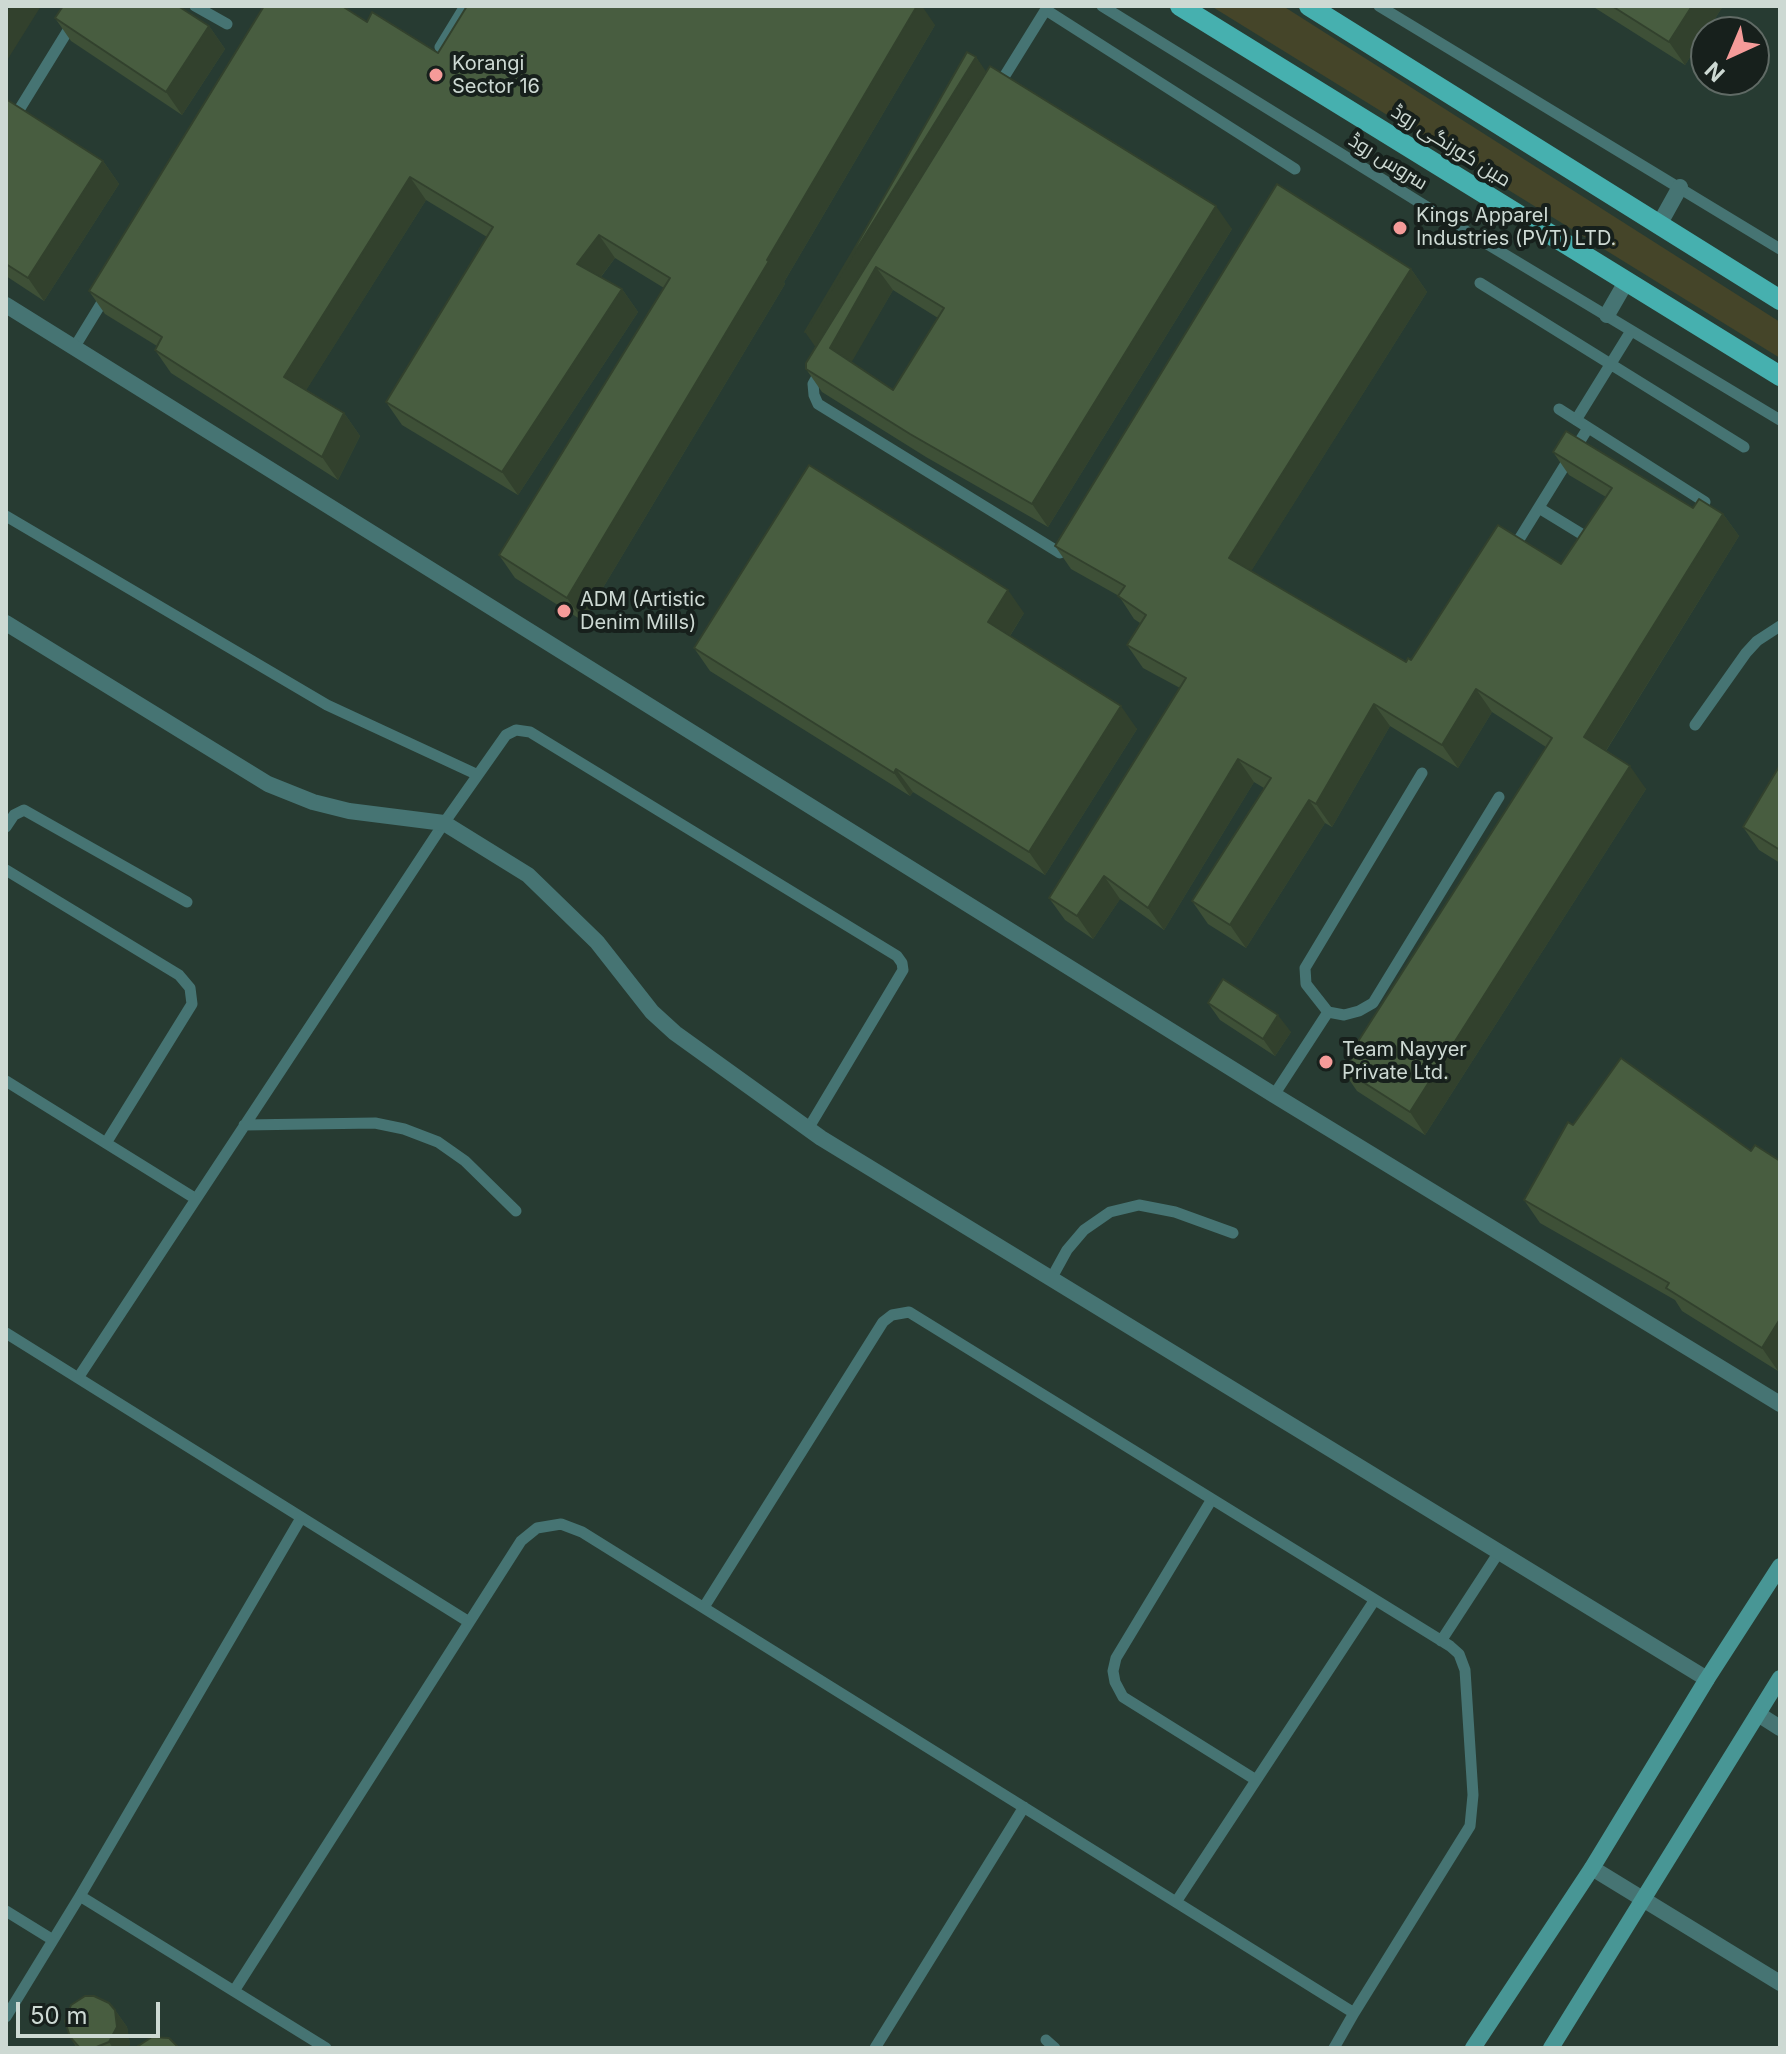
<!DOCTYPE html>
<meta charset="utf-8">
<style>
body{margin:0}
#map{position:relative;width:1786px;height:2054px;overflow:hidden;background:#273b32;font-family:Inter,sans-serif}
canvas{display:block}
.frame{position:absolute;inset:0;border:8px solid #cdd9d3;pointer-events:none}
.north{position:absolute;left:1690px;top:16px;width:80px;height:80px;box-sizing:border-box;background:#17201c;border:2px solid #606a65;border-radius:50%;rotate:224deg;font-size:22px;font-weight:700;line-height:32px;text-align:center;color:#cdd9d3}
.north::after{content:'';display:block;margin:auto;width:28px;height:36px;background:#f59b99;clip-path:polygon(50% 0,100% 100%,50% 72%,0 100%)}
.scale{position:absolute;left:16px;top:2002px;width:144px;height:36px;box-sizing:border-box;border:4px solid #cdd9d3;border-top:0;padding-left:10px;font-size:24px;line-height:28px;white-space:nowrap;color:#cdd9d3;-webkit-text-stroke:6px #17201c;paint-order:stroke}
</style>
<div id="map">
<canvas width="1786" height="2054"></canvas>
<div class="frame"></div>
<div class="north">N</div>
<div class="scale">50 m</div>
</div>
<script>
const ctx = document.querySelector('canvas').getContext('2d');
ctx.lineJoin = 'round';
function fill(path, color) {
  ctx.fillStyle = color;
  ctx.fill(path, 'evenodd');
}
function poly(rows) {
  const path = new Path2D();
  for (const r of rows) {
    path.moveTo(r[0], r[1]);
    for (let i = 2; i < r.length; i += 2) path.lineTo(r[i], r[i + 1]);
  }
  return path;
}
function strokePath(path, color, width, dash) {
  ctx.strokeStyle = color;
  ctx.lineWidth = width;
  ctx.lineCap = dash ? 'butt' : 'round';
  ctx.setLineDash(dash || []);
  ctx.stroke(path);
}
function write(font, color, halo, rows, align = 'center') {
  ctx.font = font + ' Inter,Cairo,sans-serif';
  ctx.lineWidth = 8;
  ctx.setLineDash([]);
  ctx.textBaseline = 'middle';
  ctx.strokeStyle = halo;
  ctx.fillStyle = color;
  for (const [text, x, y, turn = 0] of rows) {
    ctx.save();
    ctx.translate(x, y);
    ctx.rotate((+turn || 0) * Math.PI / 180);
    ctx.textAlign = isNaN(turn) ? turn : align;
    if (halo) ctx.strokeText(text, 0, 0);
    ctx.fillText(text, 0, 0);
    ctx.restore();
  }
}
fill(poly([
 [1211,6,1283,6,1780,322,1780,358]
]), '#454529');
strokePath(poly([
 [195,6,227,24],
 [1102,6,1469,233,1780,420],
 [1379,6,1780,249],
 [1046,10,1295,169],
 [440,47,465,6],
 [999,85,1048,6],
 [6,131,83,6],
 [1480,283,1744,447],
 [74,348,107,294],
 [822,368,813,384,814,395,818,404,1060,553],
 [1559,409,1705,502],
 [1576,420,1631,331],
 [1539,508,1593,541],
 [6,516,327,705,478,775],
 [1518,541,1588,428],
 [1695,725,1746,653,1757,641,1780,626],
 [6,827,14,815,24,810,187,902],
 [6,870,179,975,190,988,192,1004,106,1143],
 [1328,1012,1306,984,1305,968,1422,773],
 [6,1081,196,1199],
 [1274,1095,1328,1012,1344,1015,1359,1011,1373,1003,1499,797],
 [244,1125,375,1123,404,1129,438,1142,465,1161,516,1211],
 [1051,1279,1067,1250,1084,1230,1110,1212,1139,1205,1175,1212,1233,1233],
 [6,1333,469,1622],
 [78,1378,444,823,506,735,516,730,530,732,897,956,902,963,903,970,808,1129],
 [1212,1499,1116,1658,1113,1671,1115,1682,1123,1697,1256,1780],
 [704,1607,883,1322,892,1315,909,1312,1450,1646,1459,1654,1465,1670,1473,1795,1470,1826,1354,2013],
 [1441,1641,1499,1552],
 [80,1896,326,2048],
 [1176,1902,1374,1601],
 [6,1911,53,1940],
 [234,1991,521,1541,537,1528,561,1524,582,1532,1354,2013,1334,2048],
 [6,2017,80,1896,301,1518],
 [1046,2040,1055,2048],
 [875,2048,1024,1807]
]), '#467473', 11);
strokePath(poly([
 [1660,223,1680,187],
 [1607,315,1626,282],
 [6,623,268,784,313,802,349,811,444,823,528,875,597,942,652,1012,675,1033,821,1138,1707,1679],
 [1758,1714,1780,1728],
 [1592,1868,1780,1983]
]), '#467473', 16);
strokePath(poly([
 [6,305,1274,1095,1780,1404]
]), '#467473', 16);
strokePath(poly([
 [1473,2048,1592,1868,1707,1679,1780,1566],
 [1551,2048,1780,1678]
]), '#489695', 16);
strokePath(poly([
 [1180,6,1780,376],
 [1309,6,1780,300]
]), '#46b0af', 20);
fill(poly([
 [1592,6,1723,6,1685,65],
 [55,18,209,26,225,49,182,115,71,41],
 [367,22,438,53,935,25,784,282,785,284,583,621,515,578,499,555,664,288,615,258,601,277,622,289,638,312,518,495,402,425,386,402,487,237,426,200,306,390,344,413,360,436,338,480,171,373,155,350,157,346,105,314,89,291],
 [976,57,986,73,1232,229,1048,527,926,457,822,392,806,369,815,347],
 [893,290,938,318,893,390,851,362],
 [6,99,103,161,119,184,44,301,6,276],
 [1411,269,1427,292,1251,571,1406,662,1411,660,1561,564,1606,497,1569,475,1553,452,1693,508,1723,514,1739,536,1606,751,1646,789,1425,1135,1357,1091,1341,1068,1546,747,1492,712,1458,768,1390,726,1332,827,1325,823,1246,948,1208,924,1192,901,1264,788,1254,782,1164,930,1120,899,1093,939,1065,920,1049,898,1180,688,1143,668,1127,645,1140,623,1134,619,1119,596,1071,569,1055,546],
 [1024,613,1010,636,1137,729,1045,875,913,792,910,796,710,671,694,648],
 [1780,765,1780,863,1759,850,1743,827],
 [1208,1003,1291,1032,1275,1056,1220,1020],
 [1573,1125,1751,1151,1780,1161,1780,1368,1778,1371,1682,1311,1675,1300,1540,1223,1524,1200],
 [115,2010,127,2027,130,2044,128,2048,77,2048,70,2037]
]), '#3e5037');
fill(poly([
 [11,6,41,6,6,62,6,13],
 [917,6,922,6,935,25,784,282,785,284,583,621,567,598],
 [1692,6,1723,6,1685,65,1669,42],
 [209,26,225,49,182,115,166,92],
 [976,57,992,80,821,355,805,332],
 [103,161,119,184,44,301,28,278],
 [410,177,426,200,300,400,284,377],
 [1216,206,1232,229,1048,527,1032,504],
 [599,235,615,258,593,287,577,264],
 [876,267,893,290,846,372,830,348],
 [1411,269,1427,292,1245,581,1229,558],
 [622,289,638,312,518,495,502,472],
 [344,413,360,436,338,480,322,457],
 [1723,514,1739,536,1600,760,1584,737],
 [1008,590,1024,613,1004,645,988,622],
 [1476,689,1492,712,1458,768,1442,745],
 [1374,704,1390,726,1332,827,1316,804],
 [1121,706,1137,729,1045,875,1029,852],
 [1238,759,1254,782,1164,930,1148,908],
 [1630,766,1646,789,1425,1135,1410,1112],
 [896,769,913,792,910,796,894,773],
 [1309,800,1325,823,1246,948,1230,925],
 [1104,876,1120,899,1093,939,1077,916],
 [1278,1015,1291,1032,1275,1056,1263,1039],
 [1780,1319,1780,1368,1778,1371,1762,1348],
 [115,2010,127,2027,130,2044,128,2048,113,2048,109,2042]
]), '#32412d');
const building = poly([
 [63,6,178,6,209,26,166,92,55,18,63,6],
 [264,6,342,6,367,22,372,12,438,53,467,6,917,6,767,260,769,261,567,598,499,555,670,278,599,235,577,264,622,289,502,472,386,402,493,227,410,177,284,377,344,413,322,457,155,350,162,337,89,291,264,6],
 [1612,6,1692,6,1669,42,1612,6],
 [967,52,976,57,805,332,852,253,967,52],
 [990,66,1216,206,1032,504,910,434,806,369,806,363,990,66],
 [876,267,944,308,893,390,830,348,876,267],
 [6,99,103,161,28,278,6,264,6,99],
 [1277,184,1411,269,1229,558,1406,662,1408,658,1411,660,1498,525,1561,564,1612,488,1553,452,1566,431,1693,508,1699,499,1723,514,1584,737,1630,766,1410,1112,1341,1068,1552,738,1476,689,1442,745,1374,704,1316,804,1309,800,1230,925,1192,901,1271,778,1238,759,1148,908,1104,876,1077,916,1049,898,1186,678,1127,645,1146,615,1118,596,1125,586,1055,546,1277,184],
 [809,465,1008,590,988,622,1121,706,1029,852,896,769,894,773,694,648,809,465],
 [1780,765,1780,850,1743,827,1780,765],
 [1223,979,1278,1015,1263,1039,1208,1003,1223,979],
 [1621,1058,1751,1151,1755,1145,1780,1161,1780,1319,1762,1348,1666,1288,1669,1283,1524,1200,1568,1122,1573,1125,1621,1058],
 [85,1996,94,1996,109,2003,115,2010,117,2027,109,2042,94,2048,79,2047,70,2037,65,2021,71,2005,85,1996],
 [152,2037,169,2038,179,2048,135,2048,152,2037]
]);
fill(building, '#485d40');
strokePath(building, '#32412d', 2);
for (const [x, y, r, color] of [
 [436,75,8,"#f59b99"],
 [1400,228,8,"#f59b99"],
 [564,611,8,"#f59b99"],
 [1326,1062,8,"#f59b99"]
]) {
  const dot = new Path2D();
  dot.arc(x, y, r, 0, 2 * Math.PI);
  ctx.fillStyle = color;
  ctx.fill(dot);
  strokePath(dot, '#17201c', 3);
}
write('20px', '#cdd9d3', '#17201c', [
 ["Korangi",452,64],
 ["Sector 16",452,87],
 ["Kings Apparel",1416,216],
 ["Industries (PVT) LTD.",1416,239],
 ["ADM (Artistic",580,600],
 ["Denim Mills)",580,623],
 ["Team Nayyer",1342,1050],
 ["Private Ltd.",1342,1073]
], 'left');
write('20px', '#cdd9d3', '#17201c', [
 ["مین کورنگی روڈ",1451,146,32],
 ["سروس روڈ",1388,162,32]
]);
</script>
